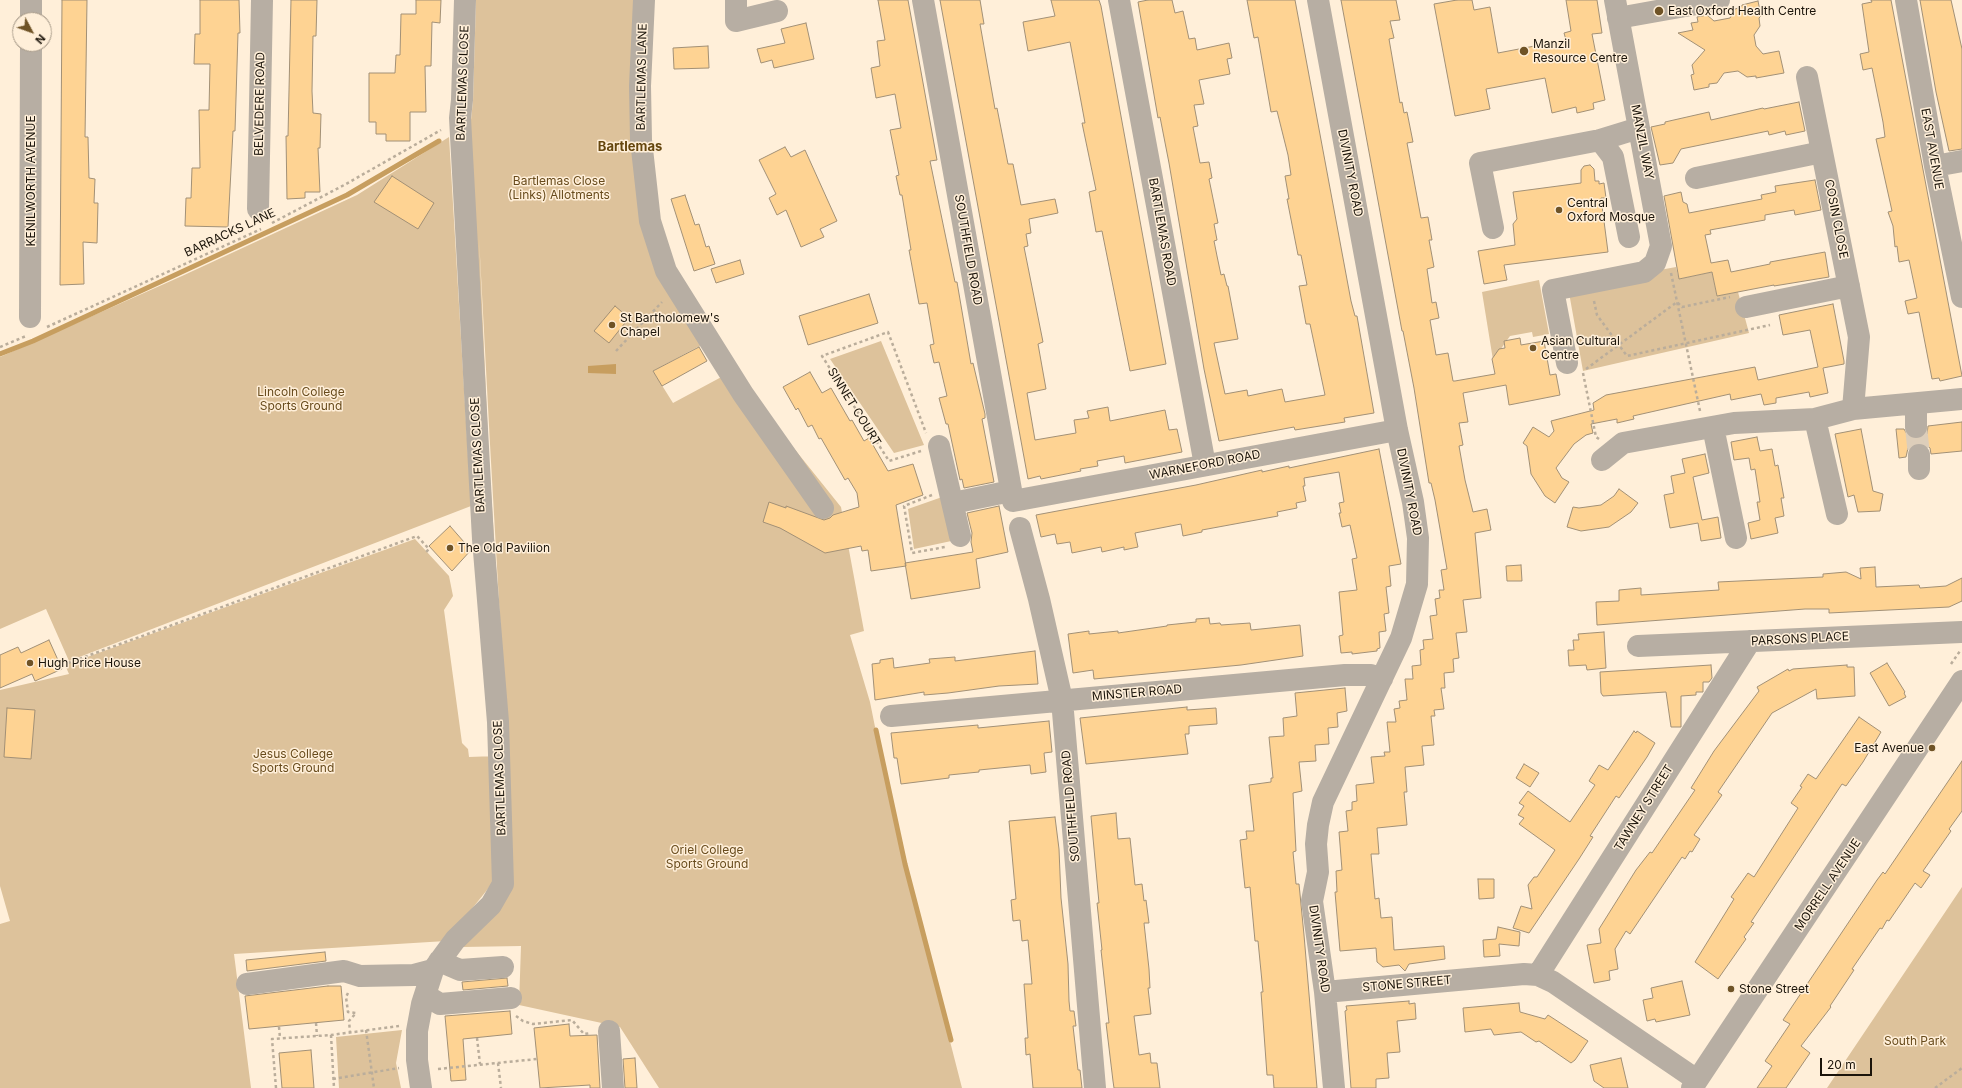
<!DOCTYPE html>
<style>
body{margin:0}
#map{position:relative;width:1962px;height:1088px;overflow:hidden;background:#ffefd9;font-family:Inter,sans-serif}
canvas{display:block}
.north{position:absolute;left:12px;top:12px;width:40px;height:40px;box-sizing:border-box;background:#ffefd9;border:1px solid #a49786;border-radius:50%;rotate:131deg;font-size:11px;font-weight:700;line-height:16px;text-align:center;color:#1b140a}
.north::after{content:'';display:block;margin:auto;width:14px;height:18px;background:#6f5326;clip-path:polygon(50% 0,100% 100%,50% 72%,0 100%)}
.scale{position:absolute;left:1820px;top:1058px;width:52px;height:18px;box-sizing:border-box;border:2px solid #1b140a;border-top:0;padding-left:5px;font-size:12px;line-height:14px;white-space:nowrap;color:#1b140a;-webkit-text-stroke:3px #ffefd9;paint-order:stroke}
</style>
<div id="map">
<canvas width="1962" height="1088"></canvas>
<div class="north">N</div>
<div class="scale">20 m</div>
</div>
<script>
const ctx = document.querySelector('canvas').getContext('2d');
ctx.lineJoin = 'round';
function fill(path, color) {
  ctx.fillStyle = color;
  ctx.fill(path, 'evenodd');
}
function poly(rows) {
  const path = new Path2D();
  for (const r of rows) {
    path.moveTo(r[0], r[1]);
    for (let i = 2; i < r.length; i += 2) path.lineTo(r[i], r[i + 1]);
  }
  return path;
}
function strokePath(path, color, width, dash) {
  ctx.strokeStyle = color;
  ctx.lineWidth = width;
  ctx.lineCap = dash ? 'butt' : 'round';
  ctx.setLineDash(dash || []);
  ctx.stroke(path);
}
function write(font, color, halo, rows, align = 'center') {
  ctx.font = font + ' Inter,sans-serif';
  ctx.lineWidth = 3;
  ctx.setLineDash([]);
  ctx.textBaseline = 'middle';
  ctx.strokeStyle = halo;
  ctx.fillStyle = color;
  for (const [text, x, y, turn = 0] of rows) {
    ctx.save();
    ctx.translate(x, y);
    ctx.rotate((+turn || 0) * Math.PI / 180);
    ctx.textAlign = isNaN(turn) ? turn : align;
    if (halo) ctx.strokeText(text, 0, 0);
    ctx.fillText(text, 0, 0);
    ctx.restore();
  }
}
fill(poly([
 [476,0,638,0,649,231,707,342,653,371,673,403,727,374,764,411,841,507,864,631,850,635,870,702,896,831,962,1088,659,1088,620,1027,519,1005,521,946,462,947,494,910,468,148,473,101],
 [479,238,490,444,503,672,489,461],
 [449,137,471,506,69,661,46,609,0,629,0,357,182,276,357,195],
 [1676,267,1679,279,1712,272,1717,296,1738,292,1749,333,1583,371,1568,287],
 [1539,280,1549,334,1533,337,1532,332,1510,336,1493,360,1482,292],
 [881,341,924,445,894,453,830,359],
 [945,496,956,540,914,549,908,509],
 [415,539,449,576,453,596,444,610,462,743,468,749,469,757,496,756,495,880,446,941,234,954,251,1088,0,1088,0,924,10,921,0,886,0,690,69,674,65,665],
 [1962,887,1962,1088,1827,1088],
 [402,1030,396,1063,401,1088,339,1088,336,1037]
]), '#ddc29b');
fill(poly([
 [616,364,616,374,588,373,588,366]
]), '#c79e5f');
strokePath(poly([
 [0,354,33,341,347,195,439,141],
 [876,730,905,864,951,1040]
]), '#c79e5f', 5);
const building = poly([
 [62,0,87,0,85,137,88,137,89,178,95,179,94,203,98,203,97,243,83,242,84,284,60,285,62,0],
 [200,0,239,0,240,33,238,33,235,131,233,131,228,227,185,226,186,198,191,198,192,168,200,168,199,110,209,110,210,64,194,64,195,34,200,34,200,0],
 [291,0,317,0,316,36,313,36,312,91,313,113,321,114,320,148,318,148,320,192,305,192,305,198,287,199,286,136,288,136,291,0],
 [416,0,441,0,440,23,432,22,431,66,425,66,426,112,410,112,410,141,386,141,386,134,376,134,376,122,369,122,369,73,395,73,396,55,400,55,401,14,416,14,416,0],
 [878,0,908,0,937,160,930,161,955,282,957,282,971,364,973,363,985,414,985,418,982,419,994,482,964,488,962,479,960,480,948,424,946,424,939,398,947,396,939,362,934,363,930,345,934,344,927,303,919,304,909,250,911,250,902,195,900,195,896,176,899,175,890,130,901,128,895,94,876,98,871,68,880,66,877,41,885,40,878,0],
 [940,0,980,0,984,24,980,24,995,109,997,108,1008,164,1013,164,1021,205,1055,199,1058,213,1029,219,1031,233,1026,234,1028,246,1024,247,1043,342,1038,344,1046,389,1027,393,1035,440,1076,433,1074,420,1089,418,1087,411,1108,407,1110,421,1165,410,1169,430,1177,429,1182,452,1125,463,1124,456,1097,461,1098,466,1080,469,1081,471,1041,479,1040,476,1028,479,940,0],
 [1051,0,1099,0,1101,6,1166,364,1130,371,1102,231,1096,232,1089,192,1096,190,1082,123,1085,123,1070,42,1028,51,1023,22,1055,16,1051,0],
 [1148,0,1172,0,1175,13,1183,11,1189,39,1195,38,1197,50,1229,43,1232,58,1227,59,1230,74,1199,80,1204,104,1194,105,1198,126,1193,127,1200,163,1209,162,1212,178,1209,179,1218,223,1214,224,1217,240,1214,241,1217,256,1221,275,1224,274,1227,286,1228,286,1238,339,1214,343,1225,394,1247,390,1248,396,1282,389,1285,402,1325,395,1310,324,1306,324,1299,286,1307,285,1301,255,1298,255,1287,199,1289,199,1285,176,1291,175,1288,155,1277,111,1271,112,1258,37,1254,38,1247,0,1295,0,1351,301,1355,316,1357,316,1374,413,1344,418,1345,422,1295,430,1294,427,1219,441,1204,369,1169,163,1160,117,1158,118,1138,2,1148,0],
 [1341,0,1396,0,1400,20,1390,21,1394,38,1389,39,1400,103,1402,102,1404,113,1407,112,1413,142,1407,143,1421,218,1428,217,1432,240,1429,240,1434,267,1427,269,1432,303,1436,302,1439,318,1430,320,1436,355,1448,353,1453,381,1455,381,1495,374,1492,359,1499,349,1505,348,1504,341,1520,338,1521,345,1544,341,1550,375,1556,374,1560,395,1509,405,1506,385,1463,393,1468,422,1459,423,1463,445,1459,446,1465,480,1473,512,1487,509,1491,530,1475,533,1481,598,1463,600,1467,632,1456,633,1459,658,1453,659,1454,672,1444,673,1445,688,1441,688,1444,709,1434,710,1435,716,1431,716,1434,745,1422,746,1424,765,1405,767,1407,792,1404,792,1407,825,1377,828,1379,854,1371,854,1375,899,1379,898,1381,918,1392,917,1394,950,1444,946,1445,959,1409,964,1405,971,1399,965,1383,967,1377,962,1376,948,1340,951,1335,892,1337,892,1336,871,1342,870,1339,832,1348,831,1346,811,1352,810,1352,802,1357,801,1356,785,1374,783,1371,757,1385,756,1384,752,1390,752,1387,722,1396,722,1394,709,1400,708,1399,701,1407,700,1405,679,1413,679,1412,666,1421,665,1420,650,1424,649,1423,640,1433,639,1430,616,1437,615,1435,599,1440,598,1439,590,1444,590,1441,570,1447,569,1435,500,1431,483,1429,483,1414,388,1403,331,1402,331,1341,0],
 [1457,0,1472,0,1474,10,1490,7,1498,53,1566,40,1564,33,1571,31,1566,0,1597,0,1602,33,1592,34,1605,100,1593,103,1594,109,1577,113,1576,107,1552,113,1545,78,1486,89,1490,109,1455,116,1434,4,1457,0],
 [1871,0,1891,0,1962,376,1940,381,1939,378,1932,379,1919,312,1908,314,1905,301,1917,298,1909,260,1899,262,1897,246,1895,247,1893,226,1888,212,1892,211,1876,139,1885,137,1883,122,1872,68,1863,70,1860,54,1869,52,1862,4,1872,2,1871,0],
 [1920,0,1951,0,1962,49,1962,149,1949,151,1936,92,1920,0],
 [1758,1,1761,16,1759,18,1760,26,1754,35,1756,46,1763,54,1779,51,1784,73,1756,78,1756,76,1747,77,1738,71,1724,73,1717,83,1709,84,1709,87,1694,90,1691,75,1694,74,1692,65,1705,50,1678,33,1693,30,1691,23,1698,22,1697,17,1707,15,1714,21,1730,18,1735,9,1741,7,1742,5,1758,1],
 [806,23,814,59,774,68,772,60,761,63,757,49,785,43,781,29,806,23],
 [708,46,709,68,674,69,673,48,708,46],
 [1799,102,1805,131,1786,135,1785,131,1769,135,1768,131,1681,149,1673,163,1660,165,1651,127,1665,124,1665,122,1709,112,1711,120,1763,108,1764,109,1799,102],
 [785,147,791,157,805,150,837,221,820,229,824,237,801,247,786,210,777,215,769,198,776,194,759,160,785,147],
 [1590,165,1594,169,1595,181,1599,181,1599,184,1604,183,1606,198,1601,198,1608,252,1504,265,1507,280,1484,284,1478,251,1515,245,1513,224,1517,219,1513,192,1581,183,1581,170,1584,166,1590,165],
 [392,176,434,203,418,229,374,202,392,176],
 [1815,180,1821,210,1795,215,1794,210,1765,215,1765,220,1710,230,1711,234,1705,235,1711,263,1728,260,1731,272,1770,264,1770,262,1825,252,1829,277,1774,286,1774,285,1717,296,1712,272,1679,279,1664,196,1681,192,1683,202,1687,204,1689,213,1762,199,1761,195,1776,192,1775,186,1815,180],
 [685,195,695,225,699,224,706,247,709,246,715,264,694,271,671,199,685,195],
 [740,260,744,274,716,283,711,269,740,260],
 [869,294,878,323,808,345,799,316,869,294],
 [1833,304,1844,361,1844,364,1823,368,1828,393,1810,397,1809,392,1776,398,1776,403,1764,405,1761,394,1731,400,1730,394,1633,416,1634,419,1617,423,1617,419,1591,424,1593,433,1586,435,1574,444,1556,468,1562,478,1569,482,1555,503,1545,496,1531,474,1527,446,1523,443,1533,427,1549,437,1554,431,1551,421,1594,410,1593,403,1606,395,1755,367,1758,380,1818,367,1810,330,1783,335,1779,315,1833,304],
 [615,306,629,318,609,343,594,331,615,306],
 [699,347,707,361,662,386,653,371,699,347],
 [810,372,822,393,831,388,850,421,852,420,864,441,869,438,888,471,913,464,923,495,896,505,906,566,871,571,868,550,862,551,861,546,825,553,780,528,763,522,769,502,786,508,786,506,824,520,830,518,833,515,859,507,857,493,848,478,845,480,821,438,819,439,812,425,808,427,798,408,796,410,783,387,810,372],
 [1962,422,1962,451,1931,454,1930,448,1926,444,1919,443,1913,444,1908,448,1906,457,1899,458,1896,429,1904,429,1909,438,1916,439,1922,438,1927,434,1928,426,1962,422],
 [1861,429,1873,491,1883,494,1880,511,1858,512,1854,495,1848,497,1835,434,1861,429],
 [1757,437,1760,451,1772,449,1775,466,1778,465,1784,498,1781,498,1784,516,1775,518,1778,533,1751,539,1748,523,1760,520,1757,502,1760,502,1755,469,1751,470,1749,458,1734,460,1731,442,1757,437],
 [1379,449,1401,564,1389,566,1391,586,1386,587,1389,613,1384,614,1386,631,1379,632,1380,648,1377,649,1377,651,1352,654,1352,652,1341,653,1339,636,1343,635,1339,592,1357,590,1352,559,1357,558,1350,525,1342,527,1339,513,1341,513,1339,503,1344,502,1339,472,1304,478,1305,486,1303,486,1306,501,1296,503,1297,508,1277,512,1278,516,1202,530,1202,532,1183,536,1181,524,1135,533,1138,547,1124,550,1124,547,1102,552,1101,547,1072,553,1070,542,1057,544,1055,534,1041,537,1036,515,1196,485,1262,470,1262,472,1289,466,1289,468,1379,449],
 [1705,454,1709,473,1693,477,1702,520,1718,517,1721,538,1701,541,1698,523,1670,528,1664,495,1674,493,1671,476,1685,473,1682,459,1705,454],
 [1619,489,1638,503,1631,512,1609,527,1581,531,1567,527,1573,507,1579,508,1601,505,1614,496,1619,489],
 [999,506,1008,552,976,559,980,588,911,599,905,563,973,552,971,542,972,533,967,513,999,506],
 [450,526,471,550,452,571,429,546,450,526],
 [1521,565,1522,581,1507,581,1506,566,1521,565],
 [1875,567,1876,587,1919,585,1920,588,1946,586,1962,578,1962,601,1949,607,1829,613,1829,609,1805,609,1597,625,1596,602,1619,601,1619,590,1641,588,1641,595,1719,590,1718,582,1823,577,1823,574,1846,572,1861,579,1860,568,1875,567],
 [1209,618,1210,624,1220,623,1221,625,1250,623,1251,630,1300,625,1303,656,1241,665,1094,679,1093,670,1073,673,1068,634,1089,631,1089,634,1118,631,1118,633,1167,626,1167,625,1196,622,1196,619,1209,618],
 [1604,632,1606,668,1587,670,1586,665,1569,666,1568,650,1574,650,1573,640,1579,640,1578,634,1604,632],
 [49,640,62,669,35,681,32,674,0,688,0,655,18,647,21,653,49,640],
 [1035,651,1038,684,999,686,948,693,924,695,924,692,875,700,872,664,880,663,880,660,893,658,894,668,930,663,929,659,955,657,955,661,1035,651],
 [1887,663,1905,692,1904,693,1906,697,1889,706,1870,673,1887,663],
 [1711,665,1712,678,1709,682,1703,682,1703,692,1696,692,1696,695,1681,696,1681,727,1671,727,1666,692,1603,696,1601,693,1600,672,1711,665],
 [1847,665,1847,667,1854,667,1855,696,1817,699,1816,689,1772,713,1718,792,1722,795,1694,835,1700,839,1692,852,1690,851,1685,859,1682,857,1630,934,1626,931,1615,949,1618,969,1609,971,1610,980,1594,983,1587,945,1601,943,1599,929,1636,870,1650,852,1652,853,1695,790,1691,788,1714,751,1759,691,1757,687,1788,669,1789,671,1793,669,1847,665],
 [1345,688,1347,711,1337,713,1338,727,1328,728,1329,744,1315,745,1316,761,1299,762,1302,791,1293,793,1296,851,1293,852,1296,884,1299,884,1304,935,1317,1088,1274,1088,1273,1075,1267,1075,1261,992,1263,992,1258,941,1255,941,1250,887,1245,888,1240,840,1247,839,1246,831,1254,831,1249,785,1271,782,1271,778,1273,778,1269,737,1284,736,1283,718,1297,716,1295,693,1345,688],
 [1187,707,1187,710,1216,708,1217,724,1189,726,1189,734,1185,734,1188,754,1086,764,1080,718,1187,707],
 [7,708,35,710,31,759,4,757,7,708],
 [1859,717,1881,732,1863,762,1846,786,1842,784,1751,922,1754,923,1744,937,1746,939,1718,979,1695,962,1734,899,1731,897,1748,873,1754,877,1798,808,1791,803,1802,787,1800,786,1808,774,1816,779,1859,717],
 [1049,721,1052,752,1044,753,1046,772,1031,774,1030,765,979,770,979,772,949,775,949,778,901,784,897,758,894,758,891,733,978,725,978,728,1049,721],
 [1634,731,1636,733,1637,731,1655,743,1647,757,1619,798,1616,796,1590,836,1593,837,1579,859,1529,933,1513,928,1521,906,1532,909,1528,885,1534,877,1537,877,1555,850,1519,824,1524,818,1518,815,1524,806,1519,803,1528,791,1570,822,1595,785,1589,781,1599,765,1608,770,1634,731],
 [1962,761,1962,811,1949,829,1951,831,1923,871,1930,875,1921,888,1915,883,1889,921,1887,920,1882,929,1880,928,1852,969,1854,970,1830,1006,1831,1007,1801,1046,1810,1053,1786,1088,1757,1088,1772,1066,1765,1061,1790,1024,1783,1020,1877,880,1883,872,1885,874,1962,761],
 [1524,764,1539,773,1530,787,1516,778,1524,764],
 [1116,813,1118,839,1130,838,1135,885,1142,884,1144,901,1146,900,1149,923,1144,923,1149,969,1150,988,1148,988,1151,1014,1134,1016,1139,1055,1150,1053,1151,1063,1157,1063,1160,1088,1114,1088,1113,1081,1106,1023,1109,1023,1101,950,1102,950,1097,903,1099,903,1091,816,1116,813],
 [1055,817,1059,849,1061,898,1068,964,1069,1001,1070,1011,1074,1011,1076,1026,1073,1026,1078,1070,1080,1070,1082,1088,1033,1088,1030,1054,1026,1055,1025,1038,1028,1038,1024,984,1032,984,1028,940,1022,941,1020,920,1013,921,1011,900,1016,899,1009,821,1055,817],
 [1478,879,1494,879,1494,898,1479,899,1478,879],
 [1498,927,1520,932,1519,946,1499,944,1500,956,1484,957,1483,940,1496,939,1498,927],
 [325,952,326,961,247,971,246,960,325,952],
 [507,978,508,986,463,990,462,982,507,978],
 [1682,981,1690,1015,1656,1022,1655,1019,1647,1021,1643,1000,1653,998,1651,988,1682,981],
 [328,986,341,986,344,1020,249,1029,245,996,328,986],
 [1409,1001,1409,1004,1415,1003,1416,1019,1397,1021,1400,1052,1387,1053,1389,1078,1376,1079,1376,1088,1351,1088,1345,1011,1347,1010,1346,1006,1409,1001],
 [1519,1003,1520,1012,1545,1019,1548,1015,1588,1041,1575,1060,1571,1063,1539,1041,1536,1042,1521,1032,1494,1035,1491,1029,1465,1032,1463,1008,1519,1003],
 [510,1011,512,1034,463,1039,466,1080,451,1081,445,1016,510,1011],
 [569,1024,570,1036,597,1035,600,1088,590,1088,590,1085,540,1088,534,1028,569,1024],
 [311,1050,314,1088,282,1088,279,1053,311,1050],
 [635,1058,637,1088,625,1088,623,1059,635,1058],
 [1621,1058,1628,1088,1604,1088,1594,1081,1590,1065,1621,1058]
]);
fill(building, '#fed393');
strokePath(building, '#a29076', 1);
strokePath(poly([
 [1916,427,1919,455]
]), '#ddceba', 22, [22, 11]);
strokePath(poly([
 [272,223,346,184,441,130],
 [1671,273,1700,411],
 [1594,301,1597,315,1627,356,1770,325],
 [47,327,261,229],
 [0,347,26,336],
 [616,351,662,302],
 [1586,369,1677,302,1682,307,1730,297],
 [1583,373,1596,437,1599,439],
 [921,451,889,461,822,356,888,332,926,433],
 [932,495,904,506,912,553,945,547],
 [68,663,417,536,429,549,426,552],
 [1951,664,1960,651],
 [348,993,346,997,348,1012,356,1013,349,1021,350,1032],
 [516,1016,523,1021,533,1024,572,1020,584,1034,591,1033],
 [316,1023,317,1036],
 [279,1027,280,1038],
 [366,1030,374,1088],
 [331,1035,334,1088],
 [477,1038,480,1064],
 [498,1063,501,1088],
 [438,1069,537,1059],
 [333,1079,399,1068],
 [276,1088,272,1039,331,1035,399,1026],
 [1935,1088,1962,1068]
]), '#baad9b', 2.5, [3, 3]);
strokePath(poly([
 [644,0,640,86,641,140,650,221,666,271,743,394,823,508],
 [736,0,736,21,777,11],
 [923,0,1013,501,1397,430],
 [1119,0,1205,465],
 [1318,0,1397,430,1413,502,1418,538,1417,584,1401,638,1323,802,1318,825,1316,844,1318,872,1312,901,1325,992,1334,1088],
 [1906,0,1935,166,1962,297],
 [1618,18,1719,0],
 [31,20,31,0],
 [1807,77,1859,337,1853,409],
 [1600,140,1613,157,1629,237],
 [1935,166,1962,161],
 [1696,178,1822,152],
 [258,209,262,0],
 [1493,228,1480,163,1600,140,1639,128],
 [1746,307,1849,286],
 [30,317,31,44],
 [1567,363,1553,290,1644,272,1655,263,1661,246,1615,0],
 [1916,404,1916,427],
 [1815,419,1837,514],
 [1713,427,1736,538],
 [939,446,960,536],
 [1919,455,1919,469],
 [1602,460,1623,443,1734,423,1815,419,1853,409,1962,399],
 [953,503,1011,491],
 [1020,528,1039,599,1062,700,1095,1088],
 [1638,646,1962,632],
 [891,716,1345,675,1371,675,1382,679],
 [439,961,460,970,503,967],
 [1538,975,1750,641],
 [247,984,344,971,360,976,414,975,433,970],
 [1325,992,1524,974,1538,975,1553,982,1697,1080],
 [425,995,440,1004,511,998],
 [609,1031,613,1088],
 [421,1088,417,1060,417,1031,422,1004,433,970,455,940,491,905,503,884,498,722,483,539,460,118,462,100,465,0],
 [1692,1088,1962,681]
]), '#b7aea3', 22);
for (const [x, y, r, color] of [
 [1659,11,5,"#6f5326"],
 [1524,51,5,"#6f5326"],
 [1559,210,4,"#6f5326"],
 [612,325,4,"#6f5326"],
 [1533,348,4,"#6f5326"],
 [450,548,4,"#6f5326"],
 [30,663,4,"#6f5326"],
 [1932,748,4,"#6f5326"],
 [1731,989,4,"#6f5326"]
]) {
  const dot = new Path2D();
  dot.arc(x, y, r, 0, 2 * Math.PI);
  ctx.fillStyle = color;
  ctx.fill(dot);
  strokePath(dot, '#ffefd9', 1.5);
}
write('12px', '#1b140a', '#ffefd9', [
 ["East Oxford Health Centre",1668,11],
 ["Manzil",1533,44],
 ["Resource Centre",1533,58],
 ["Central",1567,203],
 ["Oxford Mosque",1567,217],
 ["St Bartholomew's",620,318],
 ["Chapel",620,332],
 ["Asian Cultural",1541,341],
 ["Centre",1541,355],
 ["The Old Pavilion",458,548],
 ["Hugh Price House",38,663],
 ["East Avenue",1924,748,"right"],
 ["Stone Street",1739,989]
], 'left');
write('12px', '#1b140a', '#ffefd9', [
 ["BARTLEMAS LANE",642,77,-89],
 ["BARTLEMAS CLOSE",463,83,-88],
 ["BELVEDERE ROAD",260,104,-89],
 ["MANZIL WAY",1642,142,79],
 ["EAST AVENUE",1932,149,80],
 ["DIVINITY ROAD",1350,173,79],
 ["KENILWORTH AVENUE",31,181,-90],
 ["COSIN CLOSE",1836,219,79],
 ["BARTLEMAS ROAD",1162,232,80],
 ["BARRACKS LANE",230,233,-25],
 ["SOUTHFIELD ROAD",968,250,80],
 ["SINNET COURT",854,407,58],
 ["BARTLEMAS CLOSE",478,455,-93],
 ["WARNEFORD ROAD",1205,465,-11],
 ["DIVINITY ROAD",1409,492,79],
 ["PARSONS PLACE",1800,639,-3],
 ["MINSTER ROAD",1137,693,-5],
 ["BARTLEMAS CLOSE",500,778,-92],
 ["SOUTHFIELD ROAD",1071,806,-95],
 ["TAWNEY STREET",1644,808,-58],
 ["MORRELL AVENUE",1828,885,-56],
 ["DIVINITY ROAD",1319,949,82],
 ["STONE STREET",1407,984,-5]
]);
write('12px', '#684b1c', '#ffefd9', [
 ["Bartlemas Close",559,181],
 ["(Links) Allotments",559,195],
 ["Lincoln College",301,392],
 ["Sports Ground",301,406],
 ["Jesus College",293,754],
 ["Sports Ground",293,768],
 ["Oriel College",707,850],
 ["Sports Ground",707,864],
 ["South Park",1915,1041]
]);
write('bold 13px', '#65460e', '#ffefd9', [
 ["Bartlemas",630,147]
]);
</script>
